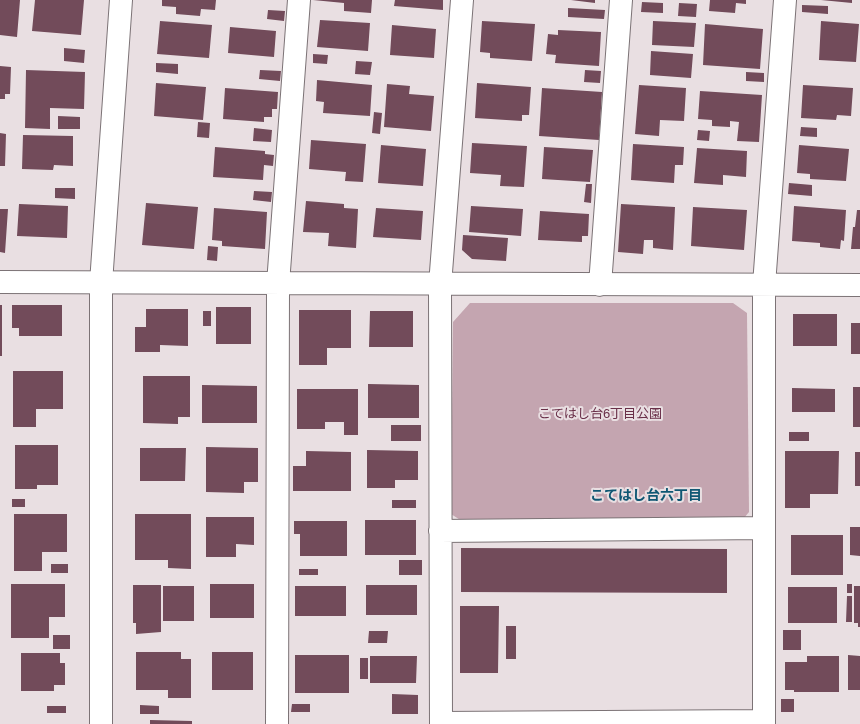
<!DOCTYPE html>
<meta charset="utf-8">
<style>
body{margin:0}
canvas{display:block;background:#e9dfe2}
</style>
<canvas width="860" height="724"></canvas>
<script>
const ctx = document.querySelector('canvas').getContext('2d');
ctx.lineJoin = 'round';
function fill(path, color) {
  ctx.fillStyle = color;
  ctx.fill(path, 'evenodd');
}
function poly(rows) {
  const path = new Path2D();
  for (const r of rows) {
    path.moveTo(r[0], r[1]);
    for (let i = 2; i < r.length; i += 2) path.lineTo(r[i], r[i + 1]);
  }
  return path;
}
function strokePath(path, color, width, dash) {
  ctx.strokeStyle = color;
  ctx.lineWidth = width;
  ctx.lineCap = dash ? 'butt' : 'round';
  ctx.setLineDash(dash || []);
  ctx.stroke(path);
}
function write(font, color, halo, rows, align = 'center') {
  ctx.font = font + ' Arial,"Noto Sans JP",sans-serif';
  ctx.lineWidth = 4;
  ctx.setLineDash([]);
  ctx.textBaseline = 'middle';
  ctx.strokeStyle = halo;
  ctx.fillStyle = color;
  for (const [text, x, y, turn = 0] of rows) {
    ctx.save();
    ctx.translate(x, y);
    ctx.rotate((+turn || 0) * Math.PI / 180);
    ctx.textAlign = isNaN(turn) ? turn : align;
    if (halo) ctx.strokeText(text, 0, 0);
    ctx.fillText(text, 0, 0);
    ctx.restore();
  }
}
fill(poly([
 [470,303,733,303,747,313,749,512,739,524,468,525,451,514,453,322]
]), '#c4a5b0');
fill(poly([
 [0,0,20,0,17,37,0,35],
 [35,0,84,0,81,35,32,31],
 [162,0,216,0,215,10,201,9,200,16,176,14,176,7,162,6],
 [313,0,372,0,371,13,344,11,344,3],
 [395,0,443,0,443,10,394,6],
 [571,0,595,0,595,3],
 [710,0,746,0,746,4,736,3,735,13,709,11],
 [821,0,852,0,852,3],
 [642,2,663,3,663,13,641,12],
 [679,3,697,4,696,17,678,16],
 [802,5,828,6,828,14,802,12],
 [568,8,605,10,604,19,568,17],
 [268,10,285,11,284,21,267,19],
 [320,20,370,23,368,51,317,47],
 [160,21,212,25,209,58,157,54],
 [482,21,535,24,532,61,490,58,490,53,480,52],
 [653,21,696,23,694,47,652,45],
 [821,21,859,24,856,62,819,60],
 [705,24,763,29,760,69,703,65],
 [392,25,436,29,434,58,390,55],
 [230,27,276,31,274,57,228,53],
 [558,30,601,32,599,66,555,63,556,55,546,54,548,34,558,35],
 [64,48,85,50,84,63,64,61],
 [651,51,693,54,691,78,650,75],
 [313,54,328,55,327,64,313,63],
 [356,61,372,62,370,75,355,74],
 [156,63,178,64,178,74,156,72],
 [0,66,11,67,10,94,5,94,5,99,0,99],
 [26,70,85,72,84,109,50,108,50,129,25,128],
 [260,70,281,71,280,81,259,79],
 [585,70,601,71,600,83,584,82],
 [746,72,764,73,764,82,746,81],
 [317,80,372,85,370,116,323,113,324,102,316,101],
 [156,83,206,87,203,120,154,116],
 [477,83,531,87,529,115,522,115,522,121,475,118],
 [387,84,410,86,409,94,434,96,431,131,384,127],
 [639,85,686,88,684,121,660,120,659,136,635,134],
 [803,85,853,88,851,116,837,115,836,120,801,118],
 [225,88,278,92,277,109,272,109,272,117,264,117,264,122,223,119],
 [542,88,602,92,599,140,539,136],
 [700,91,762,95,759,142,737,141,739,122,730,121,730,127,712,126,712,120,698,119],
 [374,112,382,113,380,134,372,133],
 [58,116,80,117,80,129,58,129],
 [198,122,210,123,209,138,197,137],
 [801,127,817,128,817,137,800,136],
 [254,128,272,130,271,142,253,141],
 [698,130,710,131,709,141,697,140],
 [0,133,6,134,5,166,0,166],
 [23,135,73,136,73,166,54,165,53,170,22,169],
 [311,140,366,144,363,182,345,181,346,172,309,169],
 [472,143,527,146,524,187,500,186,501,175,470,173],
 [633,144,684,147,683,165,675,165,674,183,631,180],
 [381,145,426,149,423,186,378,183],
 [799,145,849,149,846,181,810,179,810,174,797,173],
 [215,147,265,151,265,154,274,155,273,166,264,165,263,180,213,177],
 [544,147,593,150,590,182,542,179],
 [697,148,747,151,746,177,723,175,723,185,694,183],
 [789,183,812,185,812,196,788,194],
 [586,184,592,184,591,203,584,202],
 [55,188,75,188,75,199,55,198],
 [254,191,272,192,271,202,253,200],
 [306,201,344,204,344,208,358,209,356,248,328,246,329,233,303,232],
 [146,203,198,207,194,249,142,245],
 [19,204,68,206,67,238,17,236],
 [621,204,675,207,673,250,653,248,653,240,644,240,643,254,618,252],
 [471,206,523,209,521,236,469,232],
 [794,206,846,210,844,241,841,240,840,249,820,247,820,243,792,241],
 [693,207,747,210,744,250,691,246],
 [214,208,267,212,265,249,222,246,222,241,212,240],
 [376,208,423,211,421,240,373,237],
 [0,209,8,209,5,253,0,252],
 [857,210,860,210,860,249,851,249,853,227,855,227],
 [540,211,589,214,588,236,582,236,582,242,538,240],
 [463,235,508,238,506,261,472,259,462,250],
 [208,246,218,247,217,261,207,260],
 [0,305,2,305,2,356,0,356],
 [12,305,62,305,62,336,19,336,19,328,12,328],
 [216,307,251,307,251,344,216,344],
 [146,309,188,309,188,346,160,345,160,352,135,352,135,327,146,327],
 [299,310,351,310,351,348,327,348,327,365,299,365],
 [203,311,211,311,211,326,203,326],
 [370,311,413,311,413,347,369,347],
 [793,314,837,314,837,346,793,346],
 [851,323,860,323,860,354,851,354],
 [13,371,63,371,63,409,36,409,36,427,13,427],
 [143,376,190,376,190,417,178,417,178,424,143,423],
 [368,384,419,385,419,418,368,418],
 [202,385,257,386,257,423,202,423],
 [853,387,860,387,860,427,853,427],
 [792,388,835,389,835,412,792,412],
 [297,389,358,389,358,435,344,435,344,422,325,422,325,429,297,429],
 [391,425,421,425,421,441,391,441],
 [789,432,809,432,809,441,789,441],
 [15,445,58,445,58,485,37,485,37,489,15,489],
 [206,447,258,448,258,482,244,482,244,493,206,492],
 [140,448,186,448,185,481,140,481],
 [367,450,418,451,418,480,395,480,395,488,367,488],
 [306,451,351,452,351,491,293,491,293,466,306,466],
 [785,451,839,451,838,494,810,494,810,508,785,508],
 [855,452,860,452,860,486,855,486],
 [12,499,25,499,25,507,12,507],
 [392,500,416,500,416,508,392,508],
 [14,514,67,514,67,552,42,552,42,571,14,571],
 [135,514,191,514,191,569,168,568,168,560,135,560],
 [206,517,254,517,254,545,236,544,236,557,206,557],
 [365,520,416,520,416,555,365,555],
 [294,521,347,521,347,556,300,556,300,534,294,534],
 [850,527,860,527,860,556,850,555],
 [791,535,843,535,843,575,791,575],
 [461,548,727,549,727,593,461,592],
 [399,560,422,560,422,575,399,575],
 [51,564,68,564,68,573,51,573],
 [299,569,318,569,318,575,299,575],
 [11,584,65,584,65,617,49,617,49,638,11,638],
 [210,584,254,584,254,618,210,618],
 [847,584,852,584,852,593,847,593],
 [133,585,161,585,161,632,136,634,136,623,133,623],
 [366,585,417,585,417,615,366,615],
 [163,586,194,586,194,621,163,621],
 [295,586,346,586,346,616,295,616],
 [854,586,860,586,860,627,858,627,858,623,854,623],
 [788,587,837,587,837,623,788,623],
 [847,596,852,596,852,622,846,622],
 [460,606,499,606,498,673,460,673],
 [506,626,516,626,516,659,506,659],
 [783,630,801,630,801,650,783,650],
 [369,631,388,631,387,643,368,643],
 [53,635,70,635,70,649,53,649],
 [136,652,181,652,181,659,191,659,191,698,168,698,168,690,136,690],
 [212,652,253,652,253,690,212,690],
 [21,653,60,653,60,663,65,663,65,685,54,685,54,691,21,691],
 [295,655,349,655,349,693,295,693],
 [848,655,860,656,860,690,848,690],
 [370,656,417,656,416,683,370,683],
 [807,656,839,656,839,692,794,692,794,690,785,690,785,662,807,662],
 [360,658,368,658,368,679,360,679],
 [392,694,418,695,418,714,392,714],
 [781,699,794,699,794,712,781,712],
 [292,704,310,704,310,712,291,712],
 [140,705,159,706,159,714,140,714],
 [47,706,66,706,66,713,47,713],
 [150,720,192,721,192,724,150,724]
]), '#724b5a');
const minor = poly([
 [0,282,860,285],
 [600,285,621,0],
 [440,531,764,528],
 [441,723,764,721],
 [277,724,278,284,299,0],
 [441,724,440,285,462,0],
 [764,724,764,285,785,0]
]);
const tertiary = poly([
 [101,724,101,283,121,0]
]);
strokePath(minor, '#7c7376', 24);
strokePath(tertiary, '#7c7376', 24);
strokePath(minor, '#fff', 22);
strokePath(tertiary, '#fff', 22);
write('13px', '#692f48', '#e9dfe2', [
 ["こてはし台6丁目公園",600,414]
]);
write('bold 14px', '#0f5773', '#e9dfe2', [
 ["こてはし台六丁目",646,496]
]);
</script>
